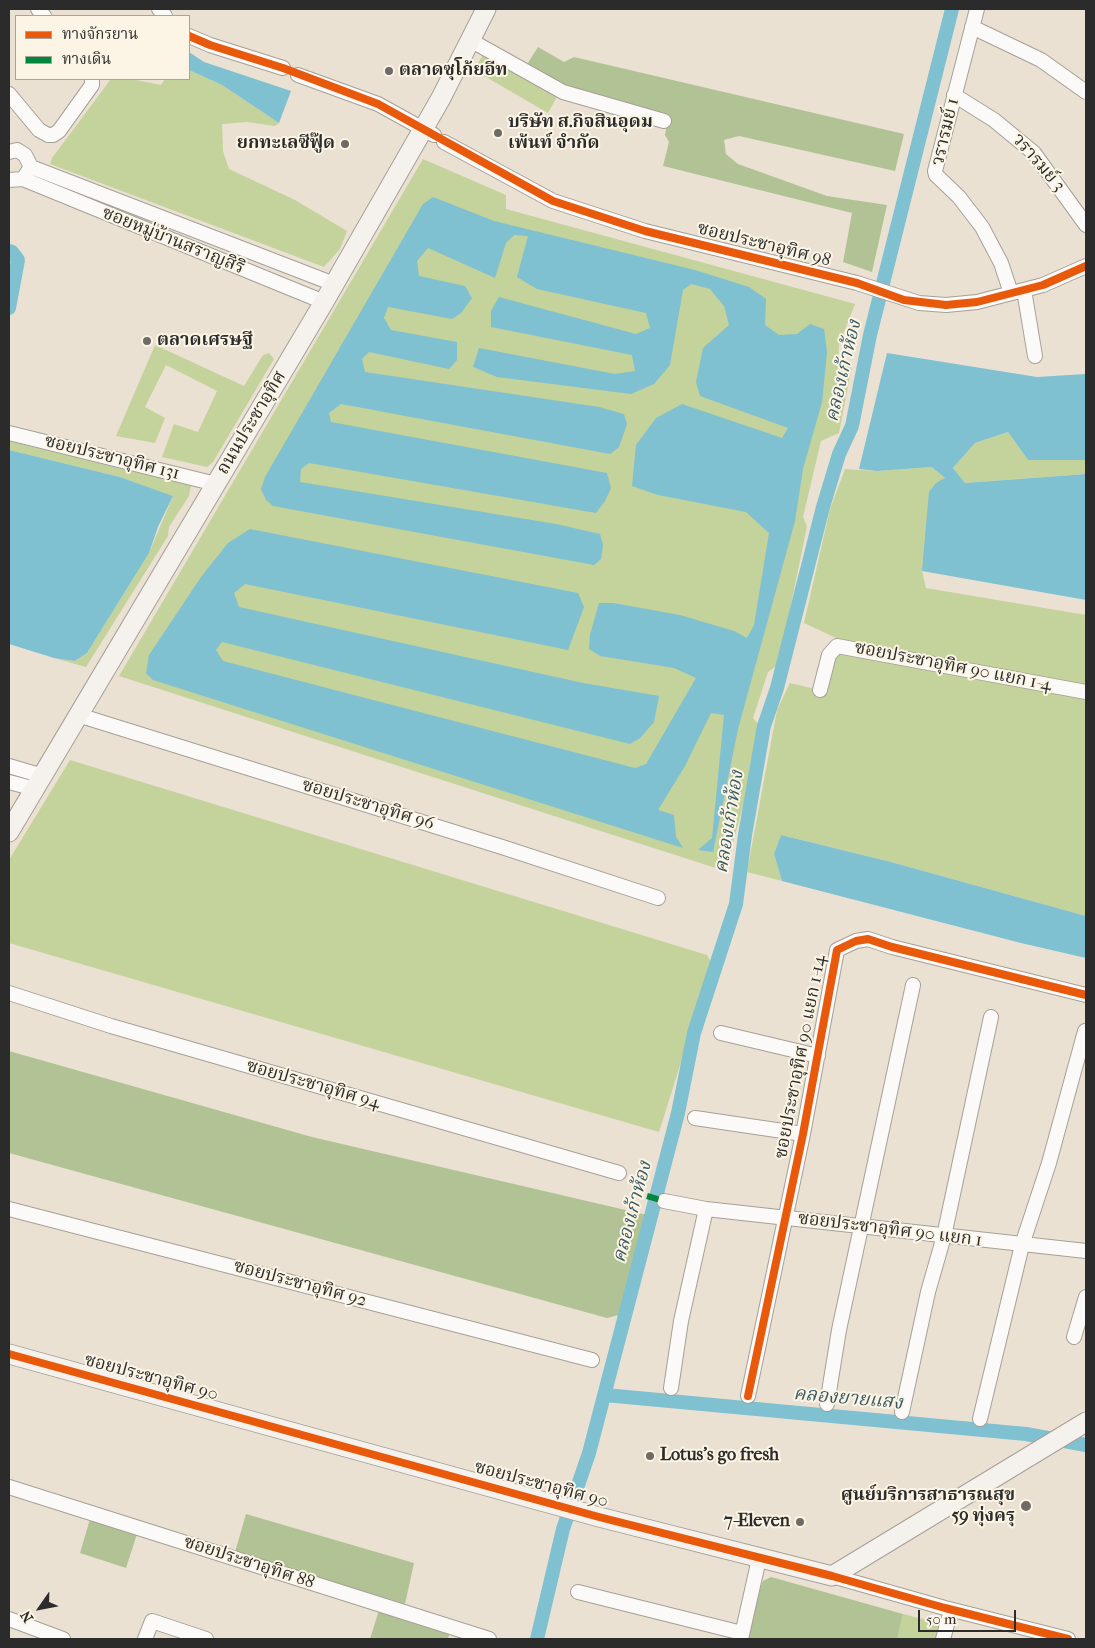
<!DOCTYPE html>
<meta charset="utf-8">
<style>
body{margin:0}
#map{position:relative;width:1095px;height:1648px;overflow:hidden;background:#eae1d3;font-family:"IM FELL French Canon","Noto Serif Thai",serif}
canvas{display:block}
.frame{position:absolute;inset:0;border:10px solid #2b2b2b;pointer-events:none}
.legend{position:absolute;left:15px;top:15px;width:175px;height:65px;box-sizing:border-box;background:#fcf5e5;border:1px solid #a8a49b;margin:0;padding:6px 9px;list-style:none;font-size:15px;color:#2b2b2b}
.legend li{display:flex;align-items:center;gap:10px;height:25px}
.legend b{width:25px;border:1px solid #a8a49b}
.north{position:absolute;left:15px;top:1583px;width:50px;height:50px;-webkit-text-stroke:4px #fcf5e5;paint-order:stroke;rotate:237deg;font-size:14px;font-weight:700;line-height:20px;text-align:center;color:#2b2b2b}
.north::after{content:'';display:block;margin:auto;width:18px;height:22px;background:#2b2b2b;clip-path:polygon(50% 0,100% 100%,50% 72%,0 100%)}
.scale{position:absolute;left:918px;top:1610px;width:98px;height:22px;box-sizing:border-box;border:2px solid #2b2b2b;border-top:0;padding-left:6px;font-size:15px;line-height:18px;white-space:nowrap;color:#2b2b2b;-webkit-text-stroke:4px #fcf5e5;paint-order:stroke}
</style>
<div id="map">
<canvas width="1095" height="1648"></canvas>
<div class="frame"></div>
<ul class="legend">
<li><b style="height:6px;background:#e8590c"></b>ทางจักรยาน</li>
<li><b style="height:6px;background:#00873e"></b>ทางเดิน</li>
</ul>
<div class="north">N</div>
<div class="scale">50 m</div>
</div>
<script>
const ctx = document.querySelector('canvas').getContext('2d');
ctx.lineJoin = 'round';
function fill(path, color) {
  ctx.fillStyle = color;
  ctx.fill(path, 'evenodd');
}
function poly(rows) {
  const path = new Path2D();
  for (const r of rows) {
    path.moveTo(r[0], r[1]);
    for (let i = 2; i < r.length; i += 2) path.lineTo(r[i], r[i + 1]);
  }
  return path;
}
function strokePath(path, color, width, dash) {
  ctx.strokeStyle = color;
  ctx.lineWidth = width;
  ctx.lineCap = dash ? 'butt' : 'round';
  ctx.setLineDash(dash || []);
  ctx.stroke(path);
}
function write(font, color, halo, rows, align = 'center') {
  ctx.font = font + ' "IM FELL French Canon","Noto Serif Thai",serif';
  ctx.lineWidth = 4;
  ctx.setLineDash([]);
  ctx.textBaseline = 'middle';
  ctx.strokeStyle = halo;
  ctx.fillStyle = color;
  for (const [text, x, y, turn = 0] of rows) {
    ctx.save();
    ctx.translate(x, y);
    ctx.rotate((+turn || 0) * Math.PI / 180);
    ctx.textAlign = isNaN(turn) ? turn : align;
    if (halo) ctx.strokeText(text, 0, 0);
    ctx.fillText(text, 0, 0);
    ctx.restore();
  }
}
fill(poly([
 [484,53,559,93,548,113,474,70],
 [189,70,222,85,279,123,275,126,247,122,222,124,223,151,229,169,295,200,347,231,340,249,324,267,50,164,52,158,111,79,131,79,161,85,165,79,189,79],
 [423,159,506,195,506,209,855,304,839,345,838,366,852,365,839,433,821,441,803,517,807,526,779,664,768,672,753,718,759,725,744,803,725,871,119,676],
 [155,345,244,386,263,355,269,353,274,359,213,462,207,467,162,457,174,424,198,432,217,391,166,365,145,407,165,418,155,443,116,436],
 [1008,432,1028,460,1086,460,1086,474,965,483,953,468,975,443],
 [9,441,191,486,189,496,169,527,168,536,86,667,54,658,75,661,87,653,149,553,173,496,120,477,9,450],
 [932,467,945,478,922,571,926,588,1086,615,1086,916,891,862,781,835,774,854,782,881,747,872,777,710,790,683,828,692,836,638,804,623,830,509,845,469,877,471],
 [70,760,707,955,712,964,659,1132,9,943,9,860],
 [903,1614,939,1623,936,1634,955,1639,897,1639]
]), '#c4d29b');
fill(poly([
 [538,47,564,62,574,57,904,134,895,171,739,136,724,140,726,154,738,164,827,196,887,205,872,272,843,262,852,213,663,166,669,142,665,135,669,115,567,88,526,66],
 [9,1051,312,1137,647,1215,619,1315,607,1318,9,1153],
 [246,1514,414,1563,405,1604,235,1552],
 [90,1519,137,1534,126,1568,80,1553],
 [771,1577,903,1614,897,1639,747,1639,757,1597,763,1581],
 [379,1610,450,1631,448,1639,370,1639]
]), '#b1c394');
fill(poly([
 [189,52,204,62,291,91,279,123,222,85,189,70],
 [433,197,494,221,695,270,749,287,766,299,765,325,779,335,797,334,810,324,824,329,827,352,822,402,803,469,795,521,738,729,713,852,698,850,712,838,724,715,711,713,685,766,658,810,674,815,676,837,683,848,153,680,146,673,149,655,201,577,228,543,250,529,578,593,584,607,568,650,245,584,234,593,239,607,583,683,659,696,654,722,640,738,630,744,222,642,216,650,223,661,635,768,646,764,696,678,674,668,600,656,589,649,590,635,599,603,613,603,680,615,734,631,747,638,754,625,769,533,746,512,658,495,632,486,636,445,656,418,682,404,782,438,788,428,700,396,696,382,703,348,729,325,724,306,710,289,691,284,683,290,670,365,654,384,631,394,497,377,473,367,479,348,615,374,635,371,632,355,491,327,491,311,499,297,636,334,650,328,646,313,537,289,517,277,528,236,514,235,506,243,495,278,428,248,417,261,419,276,465,286,472,298,461,313,452,319,388,307,384,318,391,330,457,342,457,360,449,369,369,352,362,359,365,372,599,407,624,414,627,424,619,447,610,454,341,404,329,413,331,422,607,473,611,488,605,501,596,513,309,463,301,469,300,482,556,524,600,534,603,545,601,559,594,565,273,506,266,500,261,489,265,477,423,204],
 [887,353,1037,377,1086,374,1086,460,1028,460,1008,432,975,443,953,468,965,483,1086,474,1086,600,922,571,929,492,936,483,945,478,932,467,877,471,859,469],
 [9,450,120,477,173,496,158,527,149,553,87,653,75,661,54,658,9,644],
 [781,835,891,862,1086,916,1086,958,1021,943,782,881,774,854]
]), '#7fc0d1');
strokePath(poly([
 [9,251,12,252,18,260,9,308],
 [605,1395,1026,1434,1086,1445],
 [537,1639,563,1529,589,1453,678,1113,694,1033,736,904,745,835,764,726,777,688,823,507,839,454,852,426,870,335,952,9]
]), '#7fc0d1', 14);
const street = poly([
 [38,9,44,16],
 [159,9,165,16],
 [977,9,935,171,936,175,959,197,982,227,1001,263,1011,293],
 [972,27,1041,60,1086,92],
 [189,36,210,45,283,68],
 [470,40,563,92,664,121],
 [298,75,378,104,434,135],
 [9,94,39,130,48,135,53,135,59,131,92,85,92,79],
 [954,95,994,120,1034,153,1086,225],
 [444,142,553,201,645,231,857,283,919,303,946,305,977,302,1043,285,1086,266],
 [9,152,17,150,25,155,31,167,23,179,9,180],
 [31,167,334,284],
 [23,179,324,302],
 [1024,290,1035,356],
 [9,433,216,484],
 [820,690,829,655,837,646,1086,692],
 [78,715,502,847,658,898],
 [9,766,43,776],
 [9,782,35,789],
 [9,993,111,1026,619,1173],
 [721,1033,818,1056],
 [695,1118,803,1134],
 [664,1201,706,1209,1086,1251],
 [9,1209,592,1360],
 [1074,1337,1086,1297],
 [671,1388,681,1321,706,1209],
 [748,1396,803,1134,837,950,856,941,868,939,892,947,1086,995],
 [827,1404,839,1330,913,985],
 [902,1412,928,1292,944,1236,991,1017],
 [980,1419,1022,1245,1049,1163,1085,1031],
 [9,1487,489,1639],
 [832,1576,945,1608,1068,1639],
 [578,1592,742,1633],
 [9,1619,63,1639],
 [145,1639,152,1621,206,1639],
 [741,1639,759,1559],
 [943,1639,951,1610]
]);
const secondary = poly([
 [9,832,324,302,441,98,486,9],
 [9,1354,599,1517,832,1576,1086,1422]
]);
strokePath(street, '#a5a098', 16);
strokePath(secondary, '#a5a098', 21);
strokePath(street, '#fcfaf8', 14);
strokePath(secondary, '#f5f2ed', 19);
strokePath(poly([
 [647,1196,664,1201]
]), '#00873e', 6, [12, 6]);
strokePath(poly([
 [189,36,210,45,283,68,378,104,553,201,645,231,857,283,904,300,946,305,977,302,1043,285,1086,266],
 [9,1354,599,1517,832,1576,945,1608,1068,1639],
 [748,1396,803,1134,837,950,856,941,868,939,892,947,1086,995]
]), '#e8590c', 8);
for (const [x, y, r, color] of [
 [389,71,5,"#6e6b66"],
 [498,133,5,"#6e6b66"],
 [345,144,5,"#6e6b66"],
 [147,341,5,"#6e6b66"],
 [650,1456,5,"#6e6b66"],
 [1026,1506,6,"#6e6b66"],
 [800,1522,5,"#6e6b66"]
]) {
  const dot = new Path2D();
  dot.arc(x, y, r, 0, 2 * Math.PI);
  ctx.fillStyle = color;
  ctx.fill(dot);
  strokePath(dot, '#fcf5e5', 2);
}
write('bold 18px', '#2b2b2b', '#fcf5e5', [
 ["ตลาดซุโก้ยอีท",399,71],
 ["บริษัท ส.กิจสินอุดม",508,123],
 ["เพ้นท์ จำกัด",508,144],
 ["ยกทะเลซีฟู๊ด",335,144,"right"],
 ["ตลาดเศรษฐี",157,341],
 ["Lotus's go fresh",660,1456],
 ["ศูนย์บริการสาธารณสุข",1015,1496,"right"],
 ["59 ทุ่งครุ",1015,1517,"right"],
 ["7-Eleven",790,1522,"right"]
], 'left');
write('18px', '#2b2b2b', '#fcf5e5', [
 ["วรารมย์ 1",946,132,-77],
 ["วรารมย์ 3",1038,163,49],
 ["ซอยหมู่บ้านสราญสิริ",173,241,22],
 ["ซอยประชาอุทิศ 98",764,245,14],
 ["ถนนประชาอุทิศ",252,423,-59],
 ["ซอยประชาอุทิศ 131",112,458,14],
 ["ซอยประชาอุทิศ 90 แยก 1-4",953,667,11],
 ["ซอยประชาอุทิศ 96",368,805,17],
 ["ซอยประชาอุทิศ 90 แยก 1-14",801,1057,-79],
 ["ซอยประชาอุทิศ 94",313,1085,16],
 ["ซอยประชาอุทิศ 90 แยก 1",890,1230,7],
 ["ซอยประชาอุทิศ 92",300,1284,15],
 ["ซอยประชาอุทิศ 90",151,1378,15],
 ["ซอยประชาอุทิศ 90",541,1485,15],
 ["ซอยประชาอุทิศ 88",249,1563,18]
]);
write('italic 19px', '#385a65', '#fcf5e5', [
 ["คลองเก้าห้อง",844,371,-77],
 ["คลองเก้าห้อง",730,822,-81],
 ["คลองเก้าห้อง",633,1212,-75],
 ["คลองยายแสง",848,1399,5]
]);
</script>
